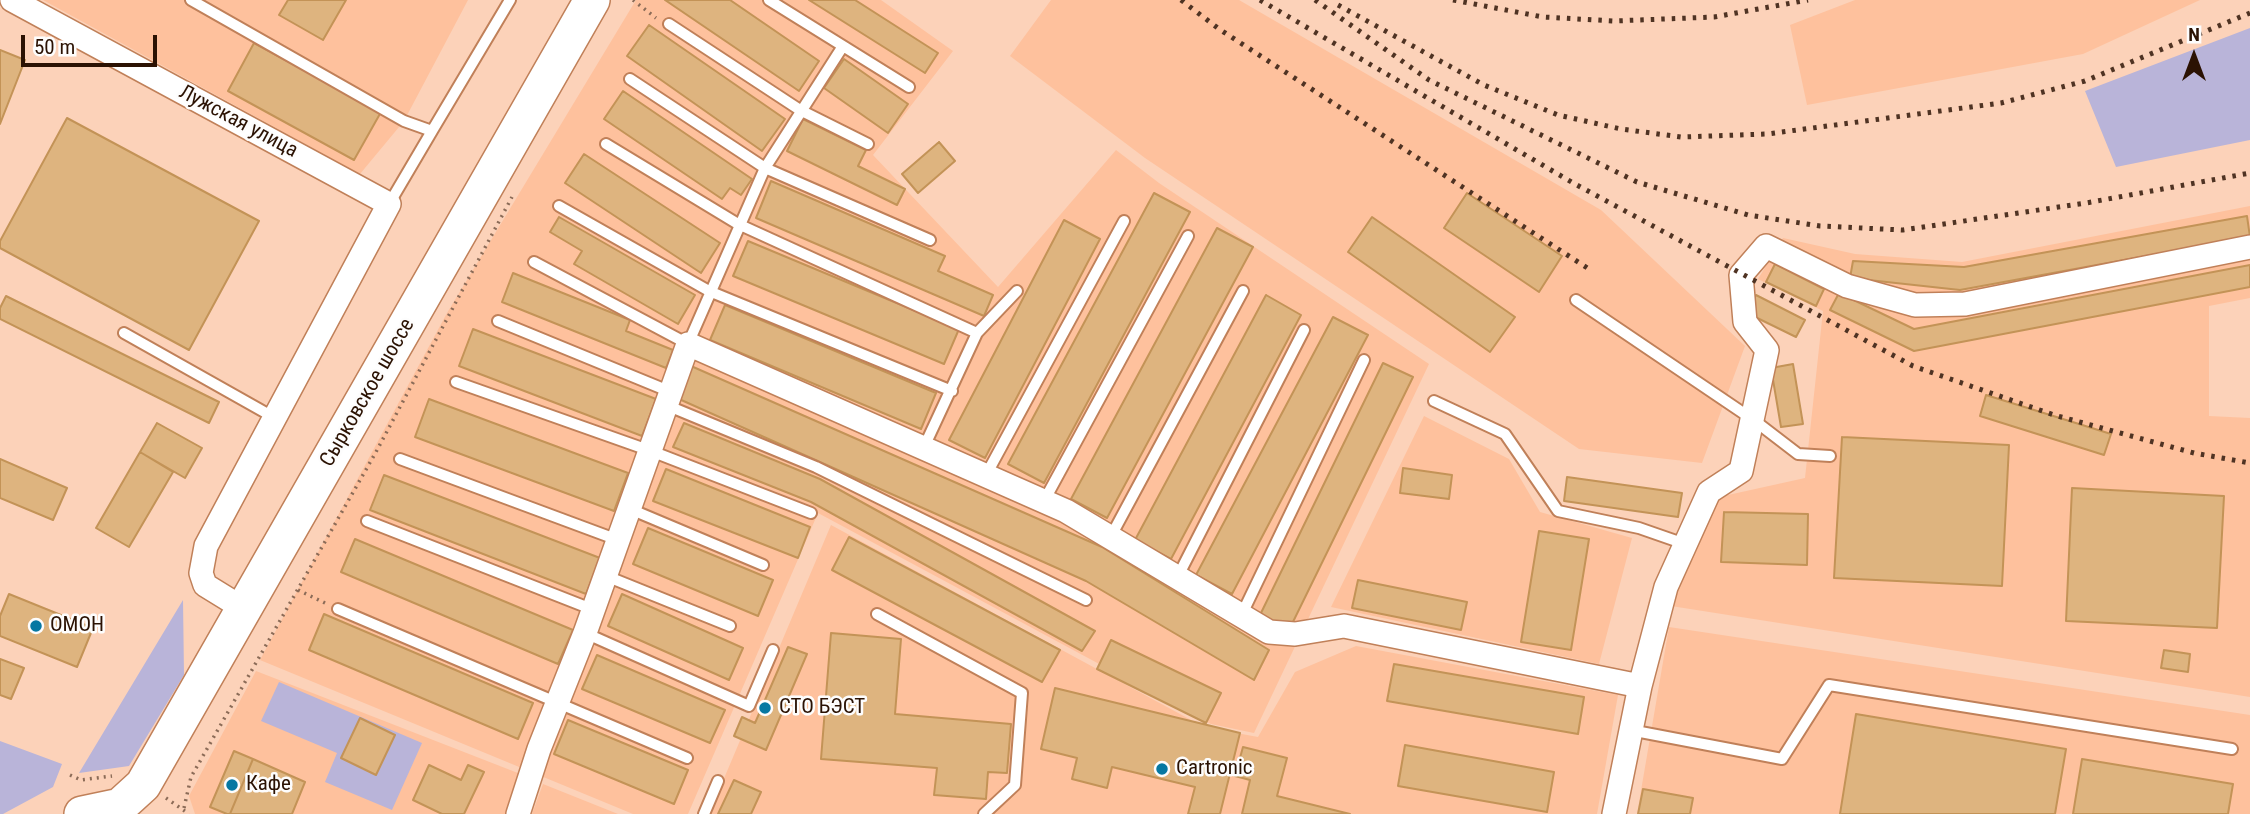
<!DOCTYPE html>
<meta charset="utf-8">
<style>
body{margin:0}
#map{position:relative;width:2250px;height:814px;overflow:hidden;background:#fcd2b9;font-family:"Roboto Condensed",sans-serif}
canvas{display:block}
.north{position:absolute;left:2159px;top:21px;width:70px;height:70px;-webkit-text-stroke:5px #fdfdfd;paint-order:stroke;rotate:0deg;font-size:19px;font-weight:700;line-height:28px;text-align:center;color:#2b1203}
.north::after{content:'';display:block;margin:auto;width:24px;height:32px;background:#2b1203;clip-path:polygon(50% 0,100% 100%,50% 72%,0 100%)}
.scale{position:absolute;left:21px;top:35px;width:136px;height:32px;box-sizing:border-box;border:4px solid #2b1203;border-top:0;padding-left:9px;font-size:21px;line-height:24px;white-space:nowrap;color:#2b1203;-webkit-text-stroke:5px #fdfdfd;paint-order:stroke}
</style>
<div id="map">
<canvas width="2250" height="814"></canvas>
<div class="north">N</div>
<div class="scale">50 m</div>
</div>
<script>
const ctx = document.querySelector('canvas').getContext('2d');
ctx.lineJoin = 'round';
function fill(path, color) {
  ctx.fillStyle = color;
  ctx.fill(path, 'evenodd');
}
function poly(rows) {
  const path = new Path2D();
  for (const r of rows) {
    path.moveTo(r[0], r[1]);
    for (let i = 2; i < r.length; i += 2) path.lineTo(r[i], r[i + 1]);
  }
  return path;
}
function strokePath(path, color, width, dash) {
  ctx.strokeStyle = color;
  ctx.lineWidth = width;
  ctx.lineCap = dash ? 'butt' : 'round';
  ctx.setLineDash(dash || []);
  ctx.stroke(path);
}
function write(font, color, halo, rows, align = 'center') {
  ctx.font = font + ' "Roboto Condensed",sans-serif';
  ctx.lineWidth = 5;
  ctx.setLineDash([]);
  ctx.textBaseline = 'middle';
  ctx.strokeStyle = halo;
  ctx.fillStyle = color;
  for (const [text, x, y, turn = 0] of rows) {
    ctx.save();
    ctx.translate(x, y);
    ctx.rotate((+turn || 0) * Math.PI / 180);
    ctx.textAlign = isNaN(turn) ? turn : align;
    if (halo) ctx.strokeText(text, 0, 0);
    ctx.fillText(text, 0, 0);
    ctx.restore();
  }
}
fill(poly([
 [43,0,468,0,404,121,360,174],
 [636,0,881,0,953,51,873,155,998,287,1116,150,1159,183,1429,364,1254,733,1211,724,818,513,688,814,633,814,260,660,447,313],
 [1051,0,1239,0,1601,210,1745,346,1702,463,1579,449,1145,158,1010,56],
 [1855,0,2200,0,2083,54,1807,105,1790,25],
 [2250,206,2250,298,2209,306,2209,416,2250,418,2250,697,1671,606,1719,497,1805,478,1823,311,1758,279,1783,238,1855,254,1962,262],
 [1424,416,1509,459,1540,512,1632,538,1599,664,1331,607],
 [831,525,1204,727,1258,737,1295,672,1356,646,1618,695,1597,814,709,814],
 [1669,627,2250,715,2250,814,1637,814],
 [256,671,523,775,508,814,195,814,189,796],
 [543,784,618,814,532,814]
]), '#fec19d');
fill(poly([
 [2250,28,2250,140,2116,167,2085,91],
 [183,600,184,675,129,766,79,773],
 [279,682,422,743,392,810,325,782,337,753,261,721],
 [0,741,62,764,53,787,3,814,0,814]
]), '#b9b4d9');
const building = poly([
 [288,0,346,0,323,40,279,15,288,0],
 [665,0,730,0,819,61,799,91,665,0],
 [809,0,855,0,938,53,925,73,809,0],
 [649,25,785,119,762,151,627,56,649,25],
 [254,43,381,112,354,160,228,91,254,43],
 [0,50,25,60,0,124,0,50],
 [844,59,908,104,888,133,824,88,844,59],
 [623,91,752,179,741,195,730,188,722,199,604,119,623,91],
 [67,118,259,221,189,350,0,248,0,241,67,118],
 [803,119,866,150,858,166,905,189,897,205,787,151,803,119],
 [939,142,955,161,918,193,902,174,939,142],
 [584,154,720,243,701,273,565,183,584,154],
 [771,181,945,256,938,271,993,295,984,316,756,218,771,181],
 [1154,193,1190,212,1044,483,1008,464,1154,193],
 [1467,193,1562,256,1539,292,1444,228,1467,193],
 [2247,216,2250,237,1960,290,1850,278,1853,261,1964,267,2247,216],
 [559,217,695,295,678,324,574,264,582,251,550,232,559,217],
 [1372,217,1515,317,1490,352,1348,252,1372,217],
 [1064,220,1100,239,985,458,949,440,1064,220],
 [1217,228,1253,247,1107,518,1071,499,1217,228],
 [748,241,959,329,944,364,733,276,748,241],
 [1775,264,1824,289,1816,306,1766,282,1775,264],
 [2250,265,2250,287,1914,351,1830,310,1839,293,1914,329,2250,265],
 [513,273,630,320,626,331,673,350,666,368,502,302,513,273],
 [1266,295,1301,315,1171,559,1135,540,1266,295],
 [1756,295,1805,320,1796,337,1747,313,1756,295],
 [6,296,219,402,209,423,0,319,0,308,6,296],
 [725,305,936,393,921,429,710,340,725,305],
 [1333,317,1368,335,1232,594,1196,575,1333,317],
 [473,329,656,399,642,436,459,366,473,329],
 [1383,363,1413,377,1289,630,1260,615,1383,363],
 [1793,364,1803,424,1781,427,1771,368,1793,364],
 [691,366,1102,547,1269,650,1254,680,1086,581,679,399,691,366],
 [1986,395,2111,434,2104,455,1980,416,1986,395],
 [429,399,628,473,614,511,415,437,429,399],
 [157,423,202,448,185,478,140,452,157,423],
 [684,423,820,479,1095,631,1082,651,811,502,673,447,684,423],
 [1842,437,2009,445,2002,586,1834,578,1842,437],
 [140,452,173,472,129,547,96,528,140,452],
 [0,459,67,488,53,520,0,498,0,459],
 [1403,468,1452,475,1449,499,1400,493,1403,468],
 [666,469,810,527,798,558,653,501,666,469],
 [384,475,600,558,586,594,370,510,384,475],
 [1567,477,1682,493,1678,517,1564,501,1567,477],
 [2072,488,2224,496,2217,628,2066,621,2072,488],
 [1724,512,1808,514,1807,565,1721,562,1724,512],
 [648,528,773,580,758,616,633,564,648,528],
 [1539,531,1589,539,1571,650,1521,642,1539,531],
 [849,537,1060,650,1042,682,832,570,849,537],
 [355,539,573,630,558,664,341,572,355,539],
 [1358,580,1467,602,1461,630,1352,608,1358,580],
 [9,594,93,628,77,667,0,636,0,616,9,594],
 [622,594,743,648,729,680,608,626,622,594],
 [324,614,533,703,518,739,309,650,324,614],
 [831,633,901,639,895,714,1011,724,1007,773,988,772,986,799,934,795,937,768,821,759,831,633],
 [1111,640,1221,693,1206,723,1097,669,1111,640],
 [788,647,807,654,766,750,734,736,742,717,755,723,788,647],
 [2164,650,2190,654,2188,672,2161,668,2164,650],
 [597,655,725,710,710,743,582,689,597,655],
 [0,659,24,668,11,699,0,695,0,659],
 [1394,664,1584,697,1578,734,1387,701,1394,664],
 [1055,688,1240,733,1220,814,1188,814,1195,787,1112,767,1107,788,1072,779,1077,758,1041,749,1055,688],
 [1856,714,2066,749,2055,814,1840,814,1856,714],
 [360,718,395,735,376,775,341,758,360,718],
 [568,720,688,770,674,804,554,754,568,720],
 [1405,745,1554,772,1547,812,1398,786,1405,745],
 [1243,747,1287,758,1277,796,1350,814,1242,814,1250,780,1235,776,1243,747],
 [234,751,253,759,230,814,227,814,210,807,234,751],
 [253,759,305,782,292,814,230,814,253,759],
 [2082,759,2233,784,2228,814,2073,814,2082,759],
 [429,765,461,780,468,765,484,772,464,814,442,814,413,800,429,765],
 [734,780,761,792,751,814,718,814,734,780],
 [1643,789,1693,798,1690,814,1638,814,1643,789]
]);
fill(building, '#deb47f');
strokePath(building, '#c39357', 2);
const service = poly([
 [191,0,404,121,432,131,510,0],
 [769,0,909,87],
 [669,24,800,110,868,144],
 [630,79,765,168,930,240],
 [606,144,738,224,977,333],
 [389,204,432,131],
 [559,206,709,291,952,391],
 [534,262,688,344,765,168,843,46],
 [1576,300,1755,421,1798,454,1830,456],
 [498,321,671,392],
 [124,333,275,418],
 [456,382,651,451,811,513],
 [1434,401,1505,434,1558,511,1639,528,1685,544],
 [666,405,816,467,1086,600],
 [924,447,977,333,1017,291],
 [400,459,618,540],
 [986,475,1124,221],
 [1044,501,1188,236],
 [630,509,763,565],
 [367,521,594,610],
 [1110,538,1243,291],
 [606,576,730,626],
 [1177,578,1304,330],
 [338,609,687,758],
 [877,614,1022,693,1015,785,984,814],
 [1241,616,1364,360],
 [585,633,749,706,773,650],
 [1630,730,1782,759,1829,685,2232,749],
 [704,814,718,781]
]);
const minor = poly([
 [12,0,389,204,206,546,201,573,205,585,244,609],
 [518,814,539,749,585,633,688,344,1066,511,1269,632,1295,634,1344,626,1640,686],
 [1614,814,1640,686,1666,587,1709,492,1741,471,1767,350,1745,322,1741,275,1766,246,1847,286,1915,305,1965,304,2250,247]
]);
const primary = poly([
 [82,814,120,806,143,785,592,0]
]);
strokePath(service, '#c08059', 14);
strokePath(minor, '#c08059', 26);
strokePath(primary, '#c08059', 38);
strokePath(poly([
 [633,0,656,18],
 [298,590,327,604],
 [70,775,81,780,112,776],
 [166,798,189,814],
 [184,808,191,777,376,452,512,197]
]), '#8b6b57', 3.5, [2, 5]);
strokePath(service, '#fff', 10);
strokePath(minor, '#fff', 23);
strokePath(primary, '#fff', 35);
strokePath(poly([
 [1181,0,1219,29,1592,271],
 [1260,0,1575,184,1913,366,2054,415,2194,453,2250,463],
 [1315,0,1429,80,1637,182,1748,215,1820,226,1903,230,2086,203,2250,173],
 [1453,0,1543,17,1614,21,1714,17,1808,0],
 [1338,5,1484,85,1558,115,1621,129,1681,137,1767,134,2001,103,2085,81,2250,13]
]), '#4f3323', 5, [3.5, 7]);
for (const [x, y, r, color] of [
 [36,626,7,"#0678a2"],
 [765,708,7,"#0678a2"],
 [1162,769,7,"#0678a2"],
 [232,785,7,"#0678a2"]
]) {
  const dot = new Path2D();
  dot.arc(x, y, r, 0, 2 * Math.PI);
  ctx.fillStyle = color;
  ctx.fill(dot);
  strokePath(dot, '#fdfdfd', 2.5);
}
write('21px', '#2b1203', '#fdfdfd', [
 ["Лужская улица",238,122,28],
 ["Сырковское шоссе",368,393,-60]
]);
write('21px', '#2b1203', '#fdfdfd', [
 ["ОМОН",50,626],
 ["СТО БЭСТ",779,708],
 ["Cartronic",1176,769],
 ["Кафе",246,785]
], 'left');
</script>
